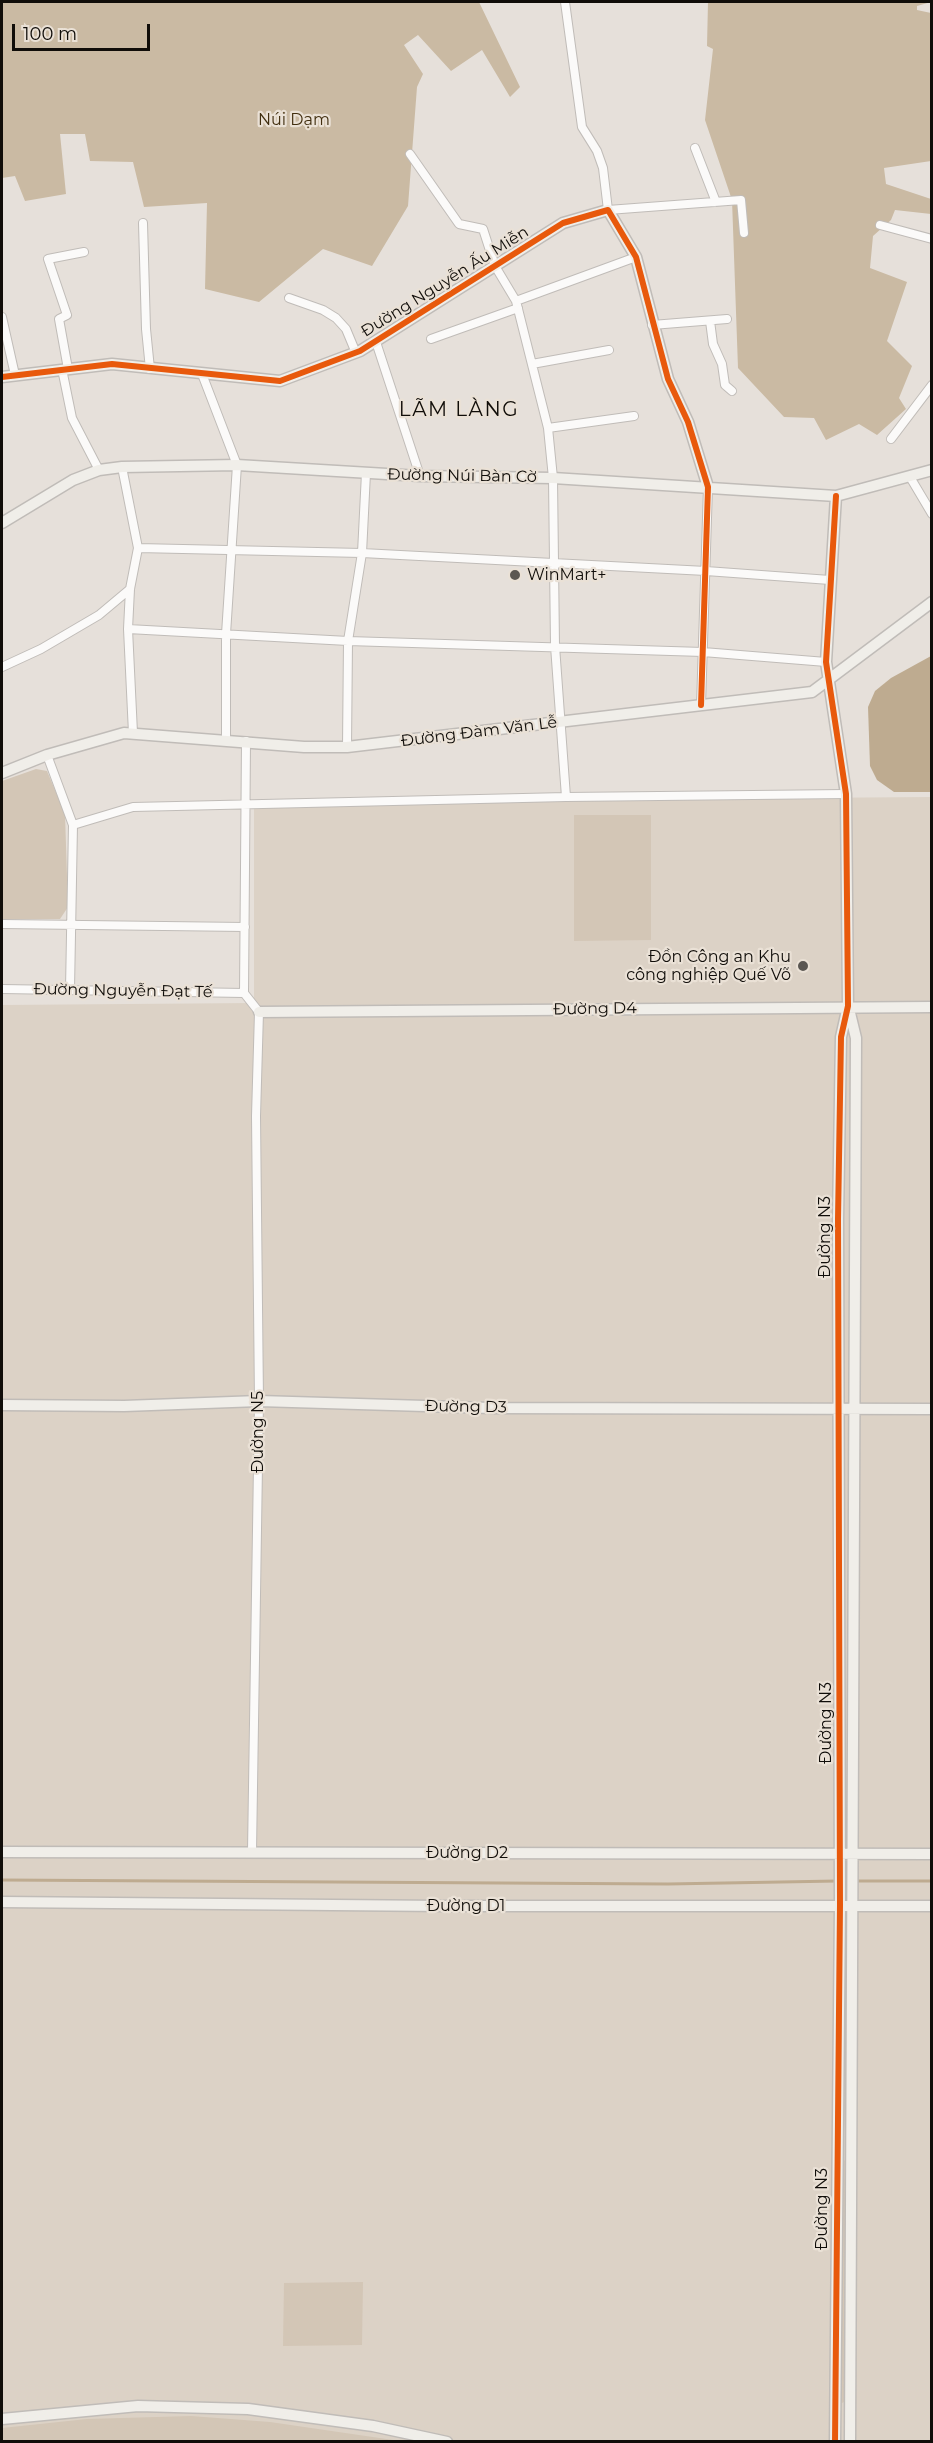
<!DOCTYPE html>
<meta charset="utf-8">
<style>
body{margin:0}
#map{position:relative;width:933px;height:2443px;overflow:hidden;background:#e6e0da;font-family:Montserrat,sans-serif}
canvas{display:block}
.frame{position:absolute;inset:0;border:3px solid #100d09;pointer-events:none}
.scale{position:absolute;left:12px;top:24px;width:138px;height:27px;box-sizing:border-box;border:3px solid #100d09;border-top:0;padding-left:8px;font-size:18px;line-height:21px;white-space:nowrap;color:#100d09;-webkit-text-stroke:4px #eae1d6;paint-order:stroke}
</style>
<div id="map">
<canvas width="933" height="2443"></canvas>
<div class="frame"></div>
<div class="scale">100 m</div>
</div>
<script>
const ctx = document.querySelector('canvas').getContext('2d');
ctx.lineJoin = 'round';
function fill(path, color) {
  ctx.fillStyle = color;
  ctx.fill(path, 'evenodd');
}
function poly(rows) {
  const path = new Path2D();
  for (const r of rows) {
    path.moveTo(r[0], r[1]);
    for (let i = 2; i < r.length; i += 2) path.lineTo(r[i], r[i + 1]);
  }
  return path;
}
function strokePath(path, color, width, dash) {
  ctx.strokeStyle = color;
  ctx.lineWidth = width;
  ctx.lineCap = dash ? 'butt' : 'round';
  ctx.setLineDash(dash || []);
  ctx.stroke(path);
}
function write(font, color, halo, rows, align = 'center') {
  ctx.font = font + ' Montserrat,sans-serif';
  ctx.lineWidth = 4.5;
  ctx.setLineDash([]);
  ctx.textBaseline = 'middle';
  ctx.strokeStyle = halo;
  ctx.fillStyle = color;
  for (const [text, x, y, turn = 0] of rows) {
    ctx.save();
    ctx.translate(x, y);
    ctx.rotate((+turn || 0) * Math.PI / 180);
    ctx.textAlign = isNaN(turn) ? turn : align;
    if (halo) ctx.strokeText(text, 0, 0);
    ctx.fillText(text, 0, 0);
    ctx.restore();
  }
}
fill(poly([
 [931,797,931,2441,2,2441,2,1005,254,1003,254,802]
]), '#dcd2c6');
fill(poly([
 [36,769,47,771,65,814,68,907,60,919,2,919,2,781],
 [574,815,651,815,651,940,574,941],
 [844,1957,847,1958,848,2026,844,2132],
 [843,2159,846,2162,846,2401,842,2403,840,2401],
 [363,2282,362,2345,283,2346,284,2283],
 [191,2416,270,2422,400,2441,2,2441,2,2428,87,2419]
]), '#d3c6b6');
fill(poly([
 [2,2,479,2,520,87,510,97,482,50,451,71,418,35,404,45,423,74,417,87,408,206,372,266,323,249,259,302,205,289,207,203,144,207,133,162,90,161,85,134,60,134,66,194,25,201,15,176,2,178],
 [708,2,931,2,917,6,917,10,931,13,931,161,884,168,886,184,931,199,931,214,895,210,891,220,873,236,870,268,907,282,887,341,912,366,899,398,906,409,877,435,859,424,826,440,814,418,784,417,738,368,732,200,705,120,713,49,707,46]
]), '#cabaa3');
fill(poly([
 [931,656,931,792,894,792,877,780,870,766,868,707,875,691,891,678]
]), '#beab90');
strokePath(poly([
 [2,1880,668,1884,837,1881],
 [855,1881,932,1881]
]), '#beab90', 3);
const street = poly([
 [565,2,582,127,597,151,603,168,608,210,741,200,744,233],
 [695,148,716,202],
 [410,154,459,224,483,229,495,266,516,301,548,428,553,478,555,646,566,797],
 [143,223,146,329,150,369],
 [880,225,932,239],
 [289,298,323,310,336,318,346,329,356,353],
 [516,301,636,257],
 [2,317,15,375],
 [710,321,713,344,722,364,725,385,732,391],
 [652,325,727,319],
 [431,339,518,308],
 [376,342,420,476],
 [532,364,609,350],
 [62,369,72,418,99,470],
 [68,369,59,319,67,315,48,259,84,252],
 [202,374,237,465,226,634,226,739],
 [548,428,634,416],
 [891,439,932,385],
 [122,467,138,548,130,589,128,629,133,733],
 [910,477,932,514],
 [138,548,362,553,706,571,830,580],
 [128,629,348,641,703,652,826,662],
 [2,667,41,649,99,615,130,589],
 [701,705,708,487],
 [246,741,244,993,259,1012,256,1116,259,1401,252,1851],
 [347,747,348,641,362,553,366,473],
 [47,755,73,825,70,989],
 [73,825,133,807,566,797,846,794],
 [2,924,245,927],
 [2,989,244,993]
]);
const secondary = poly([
 [2,377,112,364,280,381,360,351,563,223,608,210,636,257,668,379,688,422,708,487],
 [2,523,73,480,99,470,122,467,237,465,420,476,553,478,836,496,932,470],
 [2,773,47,755,124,733,304,747,347,747,812,692,932,602],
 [849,1009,856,1038,850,2442],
 [259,1012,932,1007],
 [2,1405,124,1406,259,1401,491,1408,932,1409],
 [2,1852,932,1854],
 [2,1902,443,1906,932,1906],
 [2,2419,138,2406,248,2409,373,2426,447,2442],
 [835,2442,840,1904,838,1219,841,1037,848,1006,846,794,826,662,836,496]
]);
strokePath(street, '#c0bcb8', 10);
strokePath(secondary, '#c0bcb8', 13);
strokePath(street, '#fbfaf9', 8);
strokePath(secondary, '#f0eee9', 10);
strokePath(poly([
 [2,377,112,364,280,381,360,351,563,223,608,210,636,257,668,379,688,422,708,487,701,705],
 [835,2442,840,1904,838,1219,841,1037,848,1006,846,794,826,662,836,496]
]), '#e8590c', 6);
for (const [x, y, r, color] of [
 [515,575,6,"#5b5752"],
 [803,966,6,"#5b5752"]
]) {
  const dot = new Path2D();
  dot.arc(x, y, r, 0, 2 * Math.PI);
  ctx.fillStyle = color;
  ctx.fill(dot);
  strokePath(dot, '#eae1d6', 2);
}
write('16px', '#412e0f', '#eae1d6', [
 ["Núi Dạm",294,120]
]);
write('16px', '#100d09', '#eae1d6', [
 ["Đường Nguyễn Ấu Miễn",445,282,-32],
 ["Đường Núi Bàn Cờ",462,476,1],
 ["Đường Đàm Văn Lễ",479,732,-7],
 ["Đường Nguyễn Đạt Tế",123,991,1],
 ["Đường D4",595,1009,-1],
 ["Đường N3",825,1237,-90],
 ["Đường D3",466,1407,1],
 ["Đường N5",258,1432,-90],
 ["Đường N3",826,1723,-90],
 ["Đường D2",467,1853],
 ["Đường D1",466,1906],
 ["Đường N3",822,2209,-90]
]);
write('16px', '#100d09', '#eae1d6', [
 ["WinMart+",527,575],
 ["Đồn Công an Khu",791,957,"right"],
 ["công nghiệp Quế Võ",791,975,"right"]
], 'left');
ctx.letterSpacing = '1.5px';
write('20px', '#100d09', '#eae1d6', [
 ["LÃM LÀNG",459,410]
]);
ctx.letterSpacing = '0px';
</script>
